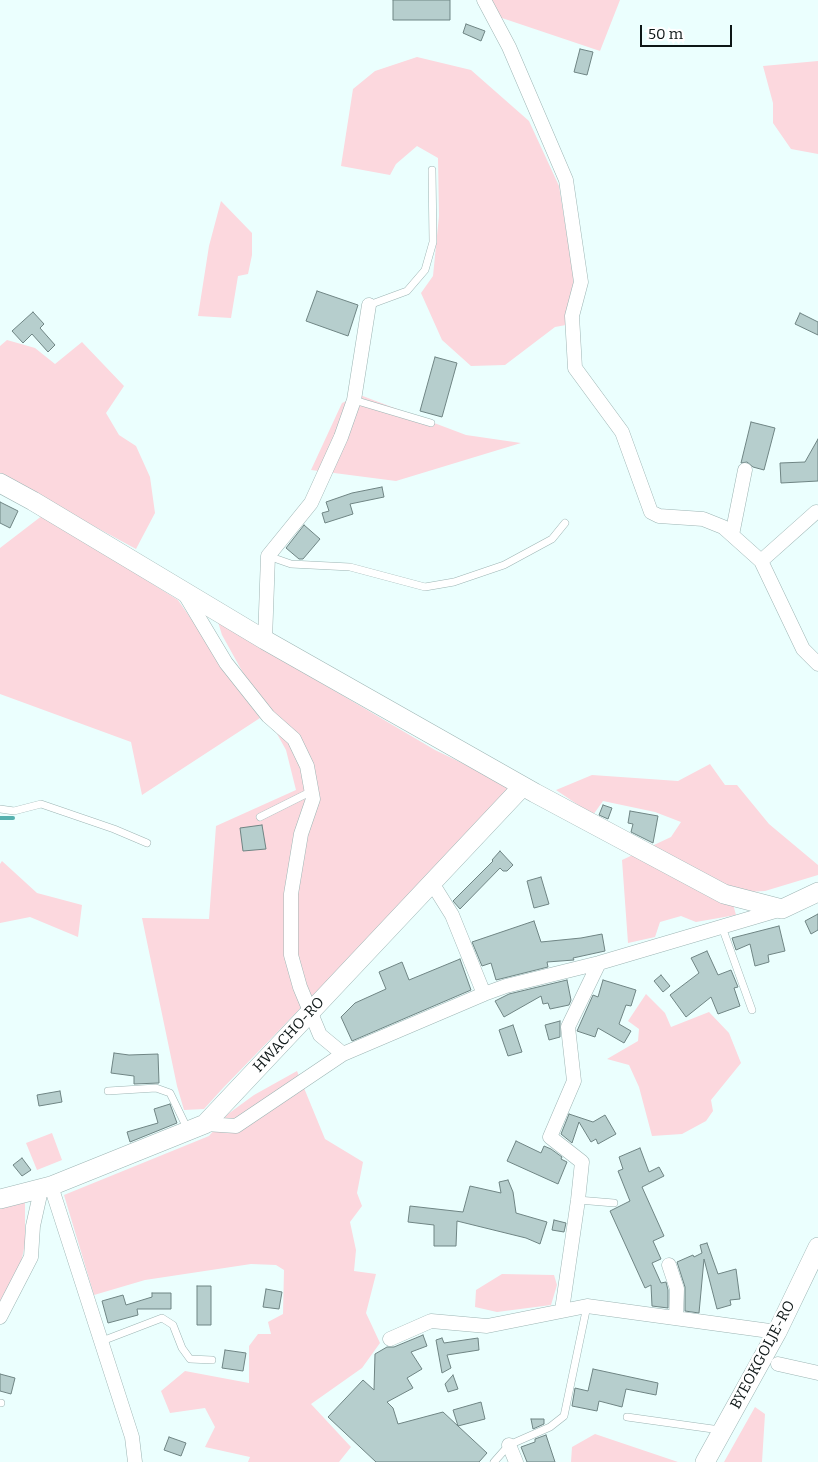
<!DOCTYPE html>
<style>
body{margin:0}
#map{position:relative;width:818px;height:1462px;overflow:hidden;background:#ebfffe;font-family:Bitter,serif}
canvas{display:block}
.scale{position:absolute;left:640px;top:25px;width:92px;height:22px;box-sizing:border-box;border:2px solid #0d1616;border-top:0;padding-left:6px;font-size:15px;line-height:18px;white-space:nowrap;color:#0d1616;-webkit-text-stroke:4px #fff;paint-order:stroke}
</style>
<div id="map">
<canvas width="818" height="1462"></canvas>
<div class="scale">50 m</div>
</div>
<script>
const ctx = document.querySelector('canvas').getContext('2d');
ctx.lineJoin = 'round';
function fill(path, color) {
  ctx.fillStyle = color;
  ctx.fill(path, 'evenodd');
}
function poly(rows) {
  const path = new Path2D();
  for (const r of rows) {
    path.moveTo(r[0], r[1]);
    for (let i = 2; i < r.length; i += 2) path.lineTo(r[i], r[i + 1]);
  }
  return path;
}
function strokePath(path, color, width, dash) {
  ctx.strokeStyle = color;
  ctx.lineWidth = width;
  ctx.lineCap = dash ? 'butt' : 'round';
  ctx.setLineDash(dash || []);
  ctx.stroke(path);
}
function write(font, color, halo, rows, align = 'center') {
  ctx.font = font + ' Bitter,serif';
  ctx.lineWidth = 5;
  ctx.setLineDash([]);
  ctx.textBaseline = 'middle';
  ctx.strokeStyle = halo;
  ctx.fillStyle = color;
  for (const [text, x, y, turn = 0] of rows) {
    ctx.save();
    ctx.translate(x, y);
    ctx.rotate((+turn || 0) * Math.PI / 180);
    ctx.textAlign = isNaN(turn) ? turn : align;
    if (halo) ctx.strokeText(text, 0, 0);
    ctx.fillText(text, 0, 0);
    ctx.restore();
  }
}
fill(poly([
 [490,0,620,0,600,51,499,17],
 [417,57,471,70,529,121,559,186,574,279,566,325,555,327,505,365,471,366,442,340,421,293,433,276,439,216,438,158,417,146,396,164,390,175,341,166,353,89,375,71],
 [818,61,818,154,791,149,773,123,773,103,763,66],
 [221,201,252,233,252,255,248,274,238,276,231,318,198,316,209,246],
 [7,340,35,348,55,364,82,342,124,386,106,413,119,435,136,446,150,477,155,513,136,549,0,475,0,346],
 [360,395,466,435,521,443,396,481,311,470,342,403],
 [43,515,178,600,260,718,142,795,131,742,0,694,0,548],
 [218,622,435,750,514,788,223,1088,204,1109,184,1110,177,1086,142,918,209,919,216,826,296,790,286,750,222,635],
 [710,764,725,785,737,785,769,824,818,865,818,875,765,891,730,893,736,915,696,922,681,916,660,922,655,937,628,943,622,860,671,837,681,822,655,812,603,801,593,815,556,790,592,775,678,781],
 [2,861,37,893,82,905,78,937,30,917,0,923,0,864],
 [646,994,665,1013,671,1027,709,1012,729,1033,741,1063,711,1100,713,1111,706,1121,682,1134,652,1136,639,1087,629,1065,607,1059,638,1041,639,1029,628,1021],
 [297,1071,325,1139,363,1162,357,1193,362,1206,350,1222,356,1250,354,1271,376,1274,366,1313,380,1343,362,1368,311,1404,351,1447,339,1462,248,1462,250,1457,205,1447,215,1427,205,1408,170,1413,161,1391,185,1371,249,1383,249,1346,258,1334,271,1334,268,1322,283,1314,284,1270,276,1265,251,1264,145,1280,94,1295,64,1195,209,1136,228,1114,254,1095],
 [52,1133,62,1160,37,1170,26,1143],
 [25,1203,25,1244,19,1272,0,1308,0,1205],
 [502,1274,554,1275,557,1285,551,1305,497,1312,475,1307,476,1290],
 [755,1407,765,1414,762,1462,724,1462],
 [595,1434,678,1462,571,1462,572,1447]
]), '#fcd8de');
strokePath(poly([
 [0,818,13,818]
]), '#57b1af', 4);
const building = poly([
 [393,0,450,0,450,20,393,20,393,0],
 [466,24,485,31,481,41,463,33,466,24],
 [580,49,593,52,587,75,574,72,580,49],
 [317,291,358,305,348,336,306,321,317,291],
 [33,312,44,324,40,328,55,345,48,352,32,334,23,343,12,331,33,312],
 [800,313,818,322,818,335,795,324,800,313],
 [435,357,457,363,442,417,420,411,435,357],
 [751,422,775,428,764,470,753,467,747,462,741,463,751,422],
 [818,439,818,481,781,483,780,463,805,462,818,439],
 [382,487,384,497,350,504,353,514,325,523,322,513,329,511,326,502,352,493,382,487],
 [0,502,18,511,10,528,0,523,0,502],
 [304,525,320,539,303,559,299,559,286,548,304,525],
 [603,805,612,808,608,819,599,815,603,805],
 [630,811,658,816,653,843,631,832,633,824,628,823,630,811],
 [262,825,266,849,243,851,240,828,262,825],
 [500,851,513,865,507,871,503,871,500,868,460,909,453,901,493,861,492,860,500,851],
 [541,877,549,904,534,908,527,881,541,877],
 [818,914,818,930,811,934,805,921,818,914],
 [534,921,541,942,581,938,602,934,605,951,573,958,574,960,547,962,548,967,496,980,491,963,482,966,472,942,534,921],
 [779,926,785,951,768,955,769,962,755,966,750,944,736,950,732,938,779,926],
 [707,951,718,975,731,970,738,987,734,988,740,1006,718,1014,711,997,686,1017,670,995,699,973,691,958,707,951],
 [460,959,471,990,352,1041,341,1017,355,1003,386,989,379,972,402,962,409,980,460,959],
 [661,975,670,986,663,992,654,981,661,975],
 [567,980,571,1000,569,1005,550,1009,548,1003,543,1004,541,996,504,1017,495,1001,509,994,567,980],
 [603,980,636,990,631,1006,626,1005,619,1024,631,1031,624,1043,598,1028,595,1037,577,1031,593,995,598,997,603,980],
 [560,1021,560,1037,549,1040,545,1025,560,1021],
 [513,1025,522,1052,508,1056,499,1030,513,1025],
 [114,1053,129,1055,158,1054,159,1083,134,1084,134,1076,111,1073,114,1053],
 [60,1091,62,1102,39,1106,37,1095,60,1091],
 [170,1104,177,1123,130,1142,127,1132,158,1123,154,1109,170,1104],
 [569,1114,593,1122,605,1115,616,1134,598,1144,596,1139,591,1142,579,1122,572,1143,561,1134,569,1114],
 [516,1141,541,1153,544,1146,551,1149,562,1157,561,1159,567,1162,558,1184,507,1161,516,1141],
 [640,1148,649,1172,659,1167,664,1176,642,1187,664,1236,653,1241,661,1259,652,1263,661,1283,666,1282,668,1290,668,1308,652,1306,651,1285,645,1288,610,1211,630,1201,618,1171,623,1169,619,1157,640,1148],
 [22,1158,31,1170,22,1176,13,1165,22,1158],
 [508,1180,513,1192,516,1213,547,1222,540,1244,526,1238,457,1221,456,1246,434,1246,434,1225,408,1222,410,1206,463,1212,470,1186,501,1193,499,1182,508,1180],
 [554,1220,566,1223,564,1232,552,1230,554,1220],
 [707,1243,718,1274,736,1269,740,1299,730,1300,731,1305,717,1309,704,1259,699,1313,685,1311,685,1287,677,1262,693,1255,694,1257,702,1253,700,1245,707,1243],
 [197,1286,211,1286,211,1325,197,1325,197,1286],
 [266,1289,282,1292,279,1309,263,1307,266,1289],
 [152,1293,171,1293,171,1309,137,1309,138,1315,108,1323,102,1301,123,1295,126,1305,152,1297,152,1293],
 [423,1335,427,1346,411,1352,422,1369,407,1378,413,1388,387,1402,393,1408,398,1424,443,1412,458,1426,453,1410,481,1402,485,1419,458,1426,487,1453,479,1462,376,1462,328,1417,363,1380,374,1390,375,1354,387,1347,394,1347,423,1335],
 [442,1338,444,1343,478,1338,479,1350,447,1355,451,1368,442,1373,436,1340,442,1338],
 [225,1350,246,1353,243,1371,222,1368,225,1350],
 [593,1369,658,1383,656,1395,626,1389,622,1407,599,1401,597,1411,572,1406,575,1388,588,1391,593,1369],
 [0,1374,15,1378,11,1394,0,1391,0,1374],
 [453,1375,458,1389,448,1392,445,1384,453,1375],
 [531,1419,544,1419,544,1424,533,1429,531,1419],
 [546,1435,555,1462,527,1462,521,1447,535,1442,535,1439,546,1435],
 [169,1437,186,1443,181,1456,164,1450,169,1437]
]);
fill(building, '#b6cecd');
strokePath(building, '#6f8584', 1);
const lane = poly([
 [369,305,407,291,425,270,433,242,432,170],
 [354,400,431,423],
 [268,556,291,564,350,567,425,587,454,582,504,565,552,539,565,523],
 [0,809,14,811,41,804,114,829,147,843],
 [260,817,312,791],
 [722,927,752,1010],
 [108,1091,156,1088,170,1093,188,1130],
 [578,1200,614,1203],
 [102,1341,162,1318,173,1325,182,1348,190,1359,212,1360],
 [0,1403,1,1403],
 [627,1417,720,1430],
 [494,1462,509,1445,550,1427,564,1416,587,1306]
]);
const street = poly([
 [484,0,509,47,566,180,581,282,572,316,575,368,622,432,651,512,659,516,703,519,723,527,761,561,803,649,818,664],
 [732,535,745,470],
 [761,561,816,512],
 [184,593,226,663,268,716,294,739,307,766,313,799,301,834,291,894,291,955,300,987,320,1035,343,1054],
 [265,640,268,556,311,503,341,437,354,400,369,305],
 [432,883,452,915,484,994],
 [205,1124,236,1126,343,1054,484,994,506,986,599,963,782,909],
 [51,1186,132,1437,135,1462],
 [669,1265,677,1289,676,1318],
 [562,1310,578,1200,582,1162,550,1137,574,1081,568,1027,599,963],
 [0,1317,31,1257,33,1226,41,1190],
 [390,1339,431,1321,487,1326,587,1306,777,1332],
 [778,1364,818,1373],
 [509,1445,516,1462]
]);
const secondary = poly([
 [0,483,33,501,265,640,535,793,724,894,782,909,818,892],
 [0,1199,51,1186,205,1124,523,786],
 [705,1462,777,1332,818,1247]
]);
strokePath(lane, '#9db5b4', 8);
strokePath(street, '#9db5b4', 15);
strokePath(secondary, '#9db5b4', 20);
strokePath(lane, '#fff', 7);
strokePath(street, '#fff', 14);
strokePath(secondary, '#fff', 19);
write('15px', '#0d1616', '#fff', [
 ["HWACHO-RO",289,1035,-47],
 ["BYEOKGOLJE-RO",763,1355,-62]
]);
</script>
